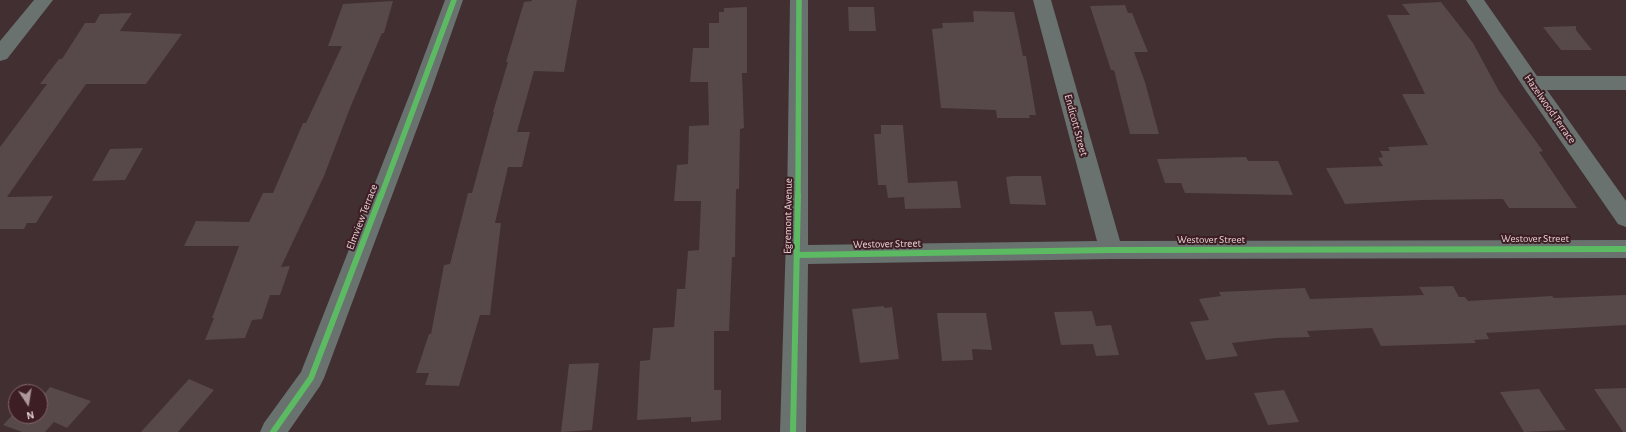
<!DOCTYPE html>
<style>
body{margin:0}
#map{position:relative;width:1626px;height:432px;overflow:hidden;background:#412f32;font-family:"Alegreya Sans",sans-serif}
canvas{display:block}
.north{position:absolute;left:8px;top:384px;width:40px;height:40px;box-sizing:border-box;background:#3d1e25;border:1px solid #80656a;border-radius:50%;rotate:168deg;font-size:11px;font-weight:700;line-height:16px;text-align:center;color:#e5cfd2}
.north::after{content:'';display:block;margin:auto;width:14px;height:18px;background:#ac979a;clip-path:polygon(50% 0,100% 100%,50% 72%,0 100%)}
</style>
<div id="map">
<canvas width="1626" height="432"></canvas>
<div class="north">N</div>
</div>
<script>
const ctx = document.querySelector('canvas').getContext('2d');
ctx.lineJoin = 'round';
function fill(path, color) {
  ctx.fillStyle = color;
  ctx.fill(path, 'evenodd');
}
function poly(rows) {
  const path = new Path2D();
  for (const r of rows) {
    path.moveTo(r[0], r[1]);
    for (let i = 2; i < r.length; i += 2) path.lineTo(r[i], r[i + 1]);
  }
  return path;
}
function strokePath(path, color, width, dash) {
  ctx.strokeStyle = color;
  ctx.lineWidth = width;
  ctx.lineCap = dash ? 'butt' : 'round';
  ctx.setLineDash(dash || []);
  ctx.stroke(path);
}
function write(font, color, halo, rows, align = 'center') {
  ctx.font = font + ' "Alegreya Sans",sans-serif';
  ctx.lineWidth = 4;
  ctx.setLineDash([]);
  ctx.textBaseline = 'middle';
  ctx.strokeStyle = halo;
  ctx.fillStyle = color;
  for (const [text, x, y, turn = 0] of rows) {
    ctx.save();
    ctx.translate(x, y);
    ctx.rotate((+turn || 0) * Math.PI / 180);
    ctx.textAlign = isNaN(turn) ? turn : align;
    if (halo) ctx.strokeText(text, 0, 0);
    ctx.fillText(text, 0, 0);
    ctx.restore();
  }
}
fill(poly([
 [532,0,577,0,564,72,534,71,517,132,530,132,522,167,508,167,495,223,501,223,490,315,480,315,459,386,425,385,429,373,416,373,429,334,431,334,444,265,450,264,468,193,472,193,494,112,493,112,508,62,506,62,524,2,532,1],
 [393,1,384,33,382,33,350,108,324,176,281,267,290,266,280,295,270,295,262,319,252,320,245,338,205,340,214,318,212,318,239,246,184,246,196,221,249,222,263,193,273,193,303,123,306,123,342,46,328,46,343,4],
 [1441,2,1473,43,1499,91,1543,151,1539,152,1577,208,1509,208,1503,199,1422,200,1345,204,1326,168,1383,166,1378,158,1383,157,1380,151,1390,151,1388,147,1428,145,1402,94,1425,94,1387,15,1410,15,1402,4],
 [1125,5,1128,13,1132,13,1148,52,1134,52,1145,82,1159,134,1130,134,1114,70,1111,70,1090,6],
 [747,7,747,73,742,73,744,128,740,129,739,189,736,189,735,257,732,257,729,331,714,331,714,390,721,390,721,420,691,422,691,417,637,420,640,361,650,360,653,328,674,327,677,289,685,289,688,251,699,250,701,201,674,201,677,165,688,164,689,126,709,125,708,82,690,82,693,48,709,48,709,23,719,23,719,12,724,12,724,8],
 [848,7,874,7,876,31,849,31],
 [973,11,1014,12,1023,56,1026,56,1036,115,1029,115,1030,118,997,118,996,110,941,108,932,29,943,28,942,23,974,22],
 [132,13,120,31,182,34,146,84,86,84,7,197,53,196,36,223,27,223,24,229,0,229,0,147,47,84,40,84,59,59,62,59,85,23,95,23,100,14],
 [1576,26,1576,30,1592,50,1561,50,1543,27],
 [881,125,903,125,908,183,957,181,961,208,905,209,904,197,888,198,886,185,878,185,874,134,881,134],
 [143,148,125,180,92,181,110,149],
 [1246,157,1248,161,1278,161,1293,195,1185,193,1181,183,1165,183,1157,159],
 [1013,176,1041,176,1046,205,1010,204,1006,177],
 [1453,286,1459,297,1465,297,1468,301,1552,296,1554,298,1626,295,1626,325,1486,333,1489,339,1474,340,1476,343,1381,346,1372,328,1307,331,1310,337,1276,338,1232,343,1238,356,1206,360,1190,322,1209,320,1199,299,1221,296,1219,292,1305,288,1310,299,1424,295,1419,287],
 [884,306,884,308,892,307,899,359,860,363,852,309],
 [1092,311,1096,326,1111,325,1119,355,1096,356,1093,344,1061,345,1054,312],
 [937,313,986,313,992,350,972,349,973,360,942,361],
 [599,363,592,430,561,432,569,364],
 [189,379,214,390,178,432,141,432],
 [50,387,91,401,67,428,54,422,45,432,22,432,3,425,16,411,16,416,40,416,40,392,33,392,36,390,45,393],
 [1626,388,1626,432,1623,432,1594,389],
 [1539,389,1566,430,1524,432,1500,392],
 [1284,390,1299,422,1268,425,1254,393]
]), '#57484a');
fill(poly([
 [34,0,53,0,7,59,0,61,0,41,34,0],
 [445,0,463,0,431,91,324,378,320,386,288,432,260,432,264,423,301,372,411,91,445,0],
 [790,0,808,0,808,245,1097,241,1033,0,1051,0,1120,241,1626,240,1626,258,1111,259,808,264,806,432,780,432,787,206,790,0],
 [1466,0,1484,0,1537,76,1626,76,1626,90,1547,90,1626,201,1626,227,1618,224,1524,88,1466,0]
]), '#69726f');
strokePath(poly([
 [381,196,454,0],
 [798,196,799,0]
]), '#5cba63', 5.5);
strokePath(poly([
 [797,255,1111,250,1626,249],
 [273,432,311,378,381,195],
 [793,432,798,195]
]), '#5cba63', 6);
write('11px', '#e5cfd2', '#3d1e25', [
 ["Hazelwood Terrace",1550,109,55],
 ["Endicott Street",1076,125,75],
 ["Egremont Avenue",788,216,-89],
 ["Elmview Terrace",362,217,-69],
 ["Westover Street",1535,239],
 ["Westover Street",1211,240],
 ["Westover Street",887,244,-1]
]);
</script>
